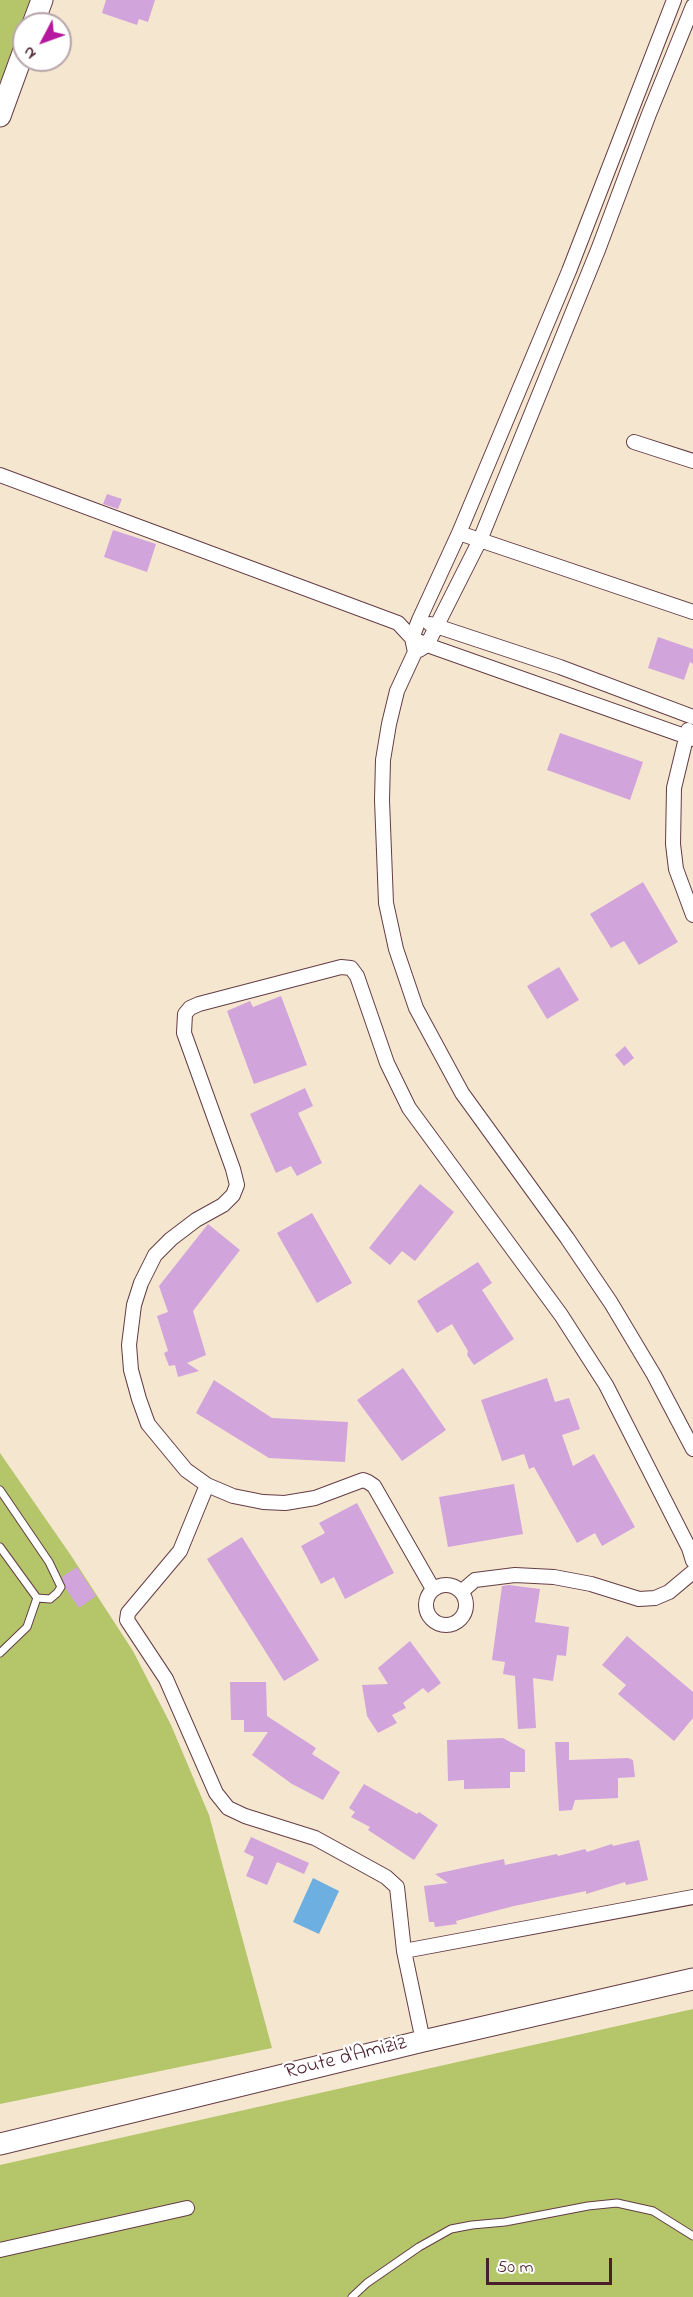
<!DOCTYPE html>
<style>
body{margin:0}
#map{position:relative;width:693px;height:2297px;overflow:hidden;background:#f5e6d0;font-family:"Indie Flower",sans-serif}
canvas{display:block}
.north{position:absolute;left:12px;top:12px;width:60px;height:60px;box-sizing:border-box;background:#fff;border:2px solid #b7a5aa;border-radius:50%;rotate:229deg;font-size:16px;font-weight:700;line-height:24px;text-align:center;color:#4a1f2b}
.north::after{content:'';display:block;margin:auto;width:21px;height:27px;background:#b5179e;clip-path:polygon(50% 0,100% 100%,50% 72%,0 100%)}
.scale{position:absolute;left:486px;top:2258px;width:126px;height:27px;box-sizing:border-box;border:3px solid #4a1f2b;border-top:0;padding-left:8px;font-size:18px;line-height:21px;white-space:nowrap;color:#4a1f2b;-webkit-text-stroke:4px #fff;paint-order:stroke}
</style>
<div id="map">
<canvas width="693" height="2297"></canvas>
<div class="north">N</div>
<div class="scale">50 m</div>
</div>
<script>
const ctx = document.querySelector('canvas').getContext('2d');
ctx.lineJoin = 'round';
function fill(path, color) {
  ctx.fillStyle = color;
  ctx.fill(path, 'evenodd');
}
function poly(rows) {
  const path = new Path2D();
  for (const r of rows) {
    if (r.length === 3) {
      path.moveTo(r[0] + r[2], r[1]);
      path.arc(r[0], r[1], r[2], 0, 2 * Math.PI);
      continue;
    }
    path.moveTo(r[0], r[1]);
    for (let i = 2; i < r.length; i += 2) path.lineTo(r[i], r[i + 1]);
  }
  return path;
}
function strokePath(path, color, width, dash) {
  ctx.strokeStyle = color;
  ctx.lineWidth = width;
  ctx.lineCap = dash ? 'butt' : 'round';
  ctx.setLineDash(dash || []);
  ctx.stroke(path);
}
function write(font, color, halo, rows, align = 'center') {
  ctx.font = font + ' "Indie Flower",sans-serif';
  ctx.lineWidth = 4.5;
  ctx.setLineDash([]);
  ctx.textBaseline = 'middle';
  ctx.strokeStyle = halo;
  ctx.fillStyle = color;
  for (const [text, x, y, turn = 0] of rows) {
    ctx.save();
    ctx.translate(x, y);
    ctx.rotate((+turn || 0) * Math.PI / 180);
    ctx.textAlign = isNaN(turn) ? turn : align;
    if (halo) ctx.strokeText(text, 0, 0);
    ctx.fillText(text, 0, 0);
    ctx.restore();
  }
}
fill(poly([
 [0,0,30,0,0,83],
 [0,1453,70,1554,133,1651,171,1725,209,1815,272,2048,0,2104],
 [693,2009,693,2297,0,2297,0,2165]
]), '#b5c66a');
fill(poly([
 [313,1878,339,1891,319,1934,293,1922]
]), '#6eafe2');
fill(poly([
 [106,0,155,0,148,22,139,19,137,25,102,13],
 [107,494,122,499,118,509,103,504],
 [113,530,156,544,147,572,104,557],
 [658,637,693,649,693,664,690,662,684,680,648,668],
 [560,733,643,762,630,800,547,770],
 [643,882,678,942,639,965,624,941,611,948,590,914],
 [559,967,579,1000,547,1019,527,986],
 [281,996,307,1065,254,1084,227,1011,250,1001,253,1007],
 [625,1046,634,1058,624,1066,615,1055],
 [305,1088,313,1106,298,1113,322,1163,297,1176,291,1166,276,1173,250,1114],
 [420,1184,454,1212,415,1261,402,1251,390,1265,369,1248],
 [312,1213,352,1283,317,1303,277,1233],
 [208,1224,240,1250,193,1311,206,1355,187,1363,199,1371,178,1377,175,1365,169,1366,164,1353,168,1351,157,1316,168,1312,159,1286],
 [478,1262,492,1283,482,1290,514,1339,474,1365,467,1355,468,1351,452,1324,437,1333,417,1301],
 [403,1368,446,1430,402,1461,357,1400],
 [547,1378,555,1402,569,1398,580,1429,562,1435,573,1466,594,1454,635,1527,602,1546,595,1533,577,1543,534,1467,529,1469,524,1454,502,1461,481,1400],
 [214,1380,272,1418,348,1422,345,1462,269,1458,196,1413],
 [514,1484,523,1534,448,1547,439,1497],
 [357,1503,394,1573,345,1599,334,1577,321,1584,301,1546,325,1533,319,1523],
 [242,1537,319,1660,284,1681,207,1559],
 [77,1567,96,1596,79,1608,66,1589,62,1577],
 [509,1585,540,1589,535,1622,569,1627,566,1656,557,1655,553,1681,533,1678,536,1728,518,1729,515,1676,503,1674,505,1662,492,1660,502,1586],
 [627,1636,693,1692,693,1718,674,1741,618,1694,626,1685,602,1665],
 [410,1641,441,1683,428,1693,423,1688,403,1703,406,1708,392,1715,397,1723,378,1733,367,1716,362,1685,388,1684,378,1668],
 [230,1682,266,1682,267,1716,316,1748,312,1754,340,1772,323,1800,292,1784,252,1755,268,1732,244,1732,244,1720,231,1720],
 [503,1738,525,1750,525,1772,510,1772,510,1788,464,1789,464,1780,448,1781,447,1740],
 [555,1742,569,1742,569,1760,628,1758,633,1760,635,1777,618,1778,618,1798,575,1800,572,1810,559,1811],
 [364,1784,417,1814,419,1812,438,1825,414,1860,368,1830,370,1827,351,1817,355,1812,349,1808],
 [251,1837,309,1863,304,1874,277,1862,267,1885,246,1876,254,1857,244,1852],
 [639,1840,648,1880,626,1885,625,1882,586,1894,586,1891,514,1906,456,1921,457,1924,435,1927,434,1922,429,1922,424,1886,448,1883,435,1874,504,1859,505,1865,557,1854,558,1856,585,1849,587,1852,612,1844,613,1846]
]), '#d1a4db');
const service = poly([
 [0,1490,49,1562,61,1587,57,1593,50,1599,37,1598,0,1547],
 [0,1653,27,1627,37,1598],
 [352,2297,367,2283,419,2247,451,2229,472,2225,505,2222,588,2206,617,2203,653,2211,693,2236]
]);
const minor = poly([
 [674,0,569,271,459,533,419,620,412,638,415,652,397,691,389,724,383,760,382,800,386,903,396,949,416,1008,462,1093,567,1238,611,1303,654,1375,693,1449],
 [634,442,693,461],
 [0,475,398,623,412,638,427,645,693,739],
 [459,533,693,612],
 [430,624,560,667,693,717],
 [419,650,427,645,480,540,598,250,649,114,693,6],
 [688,730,674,788,673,844,676,869,693,915],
 [207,1485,180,1551,128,1613,127,1620,166,1679,216,1793,228,1808,245,1816,315,1838,386,1877,397,1887,404,1951,423,2041],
 [446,1605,20],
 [433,1589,374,1486,368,1482,363,1480,315,1498,285,1503,263,1502,233,1496,207,1485,186,1470,148,1424,139,1399,131,1370,129,1345,134,1305,141,1283,155,1255,171,1239,196,1220,223,1205,233,1195,237,1185,233,1169,184,1033,185,1014,190,1008,199,1004,341,967,351,968,357,976,387,1063,409,1108,561,1315,606,1385,689,1548,693,1561],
 [461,1592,475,1580,515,1575,554,1577,591,1584,639,1599,655,1598,669,1592,693,1572],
 [404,1951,693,1897],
 [0,2250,187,2208]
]);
const primary = poly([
 [33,24,42,0],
 [0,116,24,50],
 [0,2144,423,2041,693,1979]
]);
strokePath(service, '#643d44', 9);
strokePath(minor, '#643d44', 16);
strokePath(primary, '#643d44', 23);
strokePath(service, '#fff', 7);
strokePath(minor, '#fff', 14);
strokePath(primary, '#fff', 21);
write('21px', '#4a1f2b', '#fff', [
 ["Route d'Amiziz",346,2059,-14]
]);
</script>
